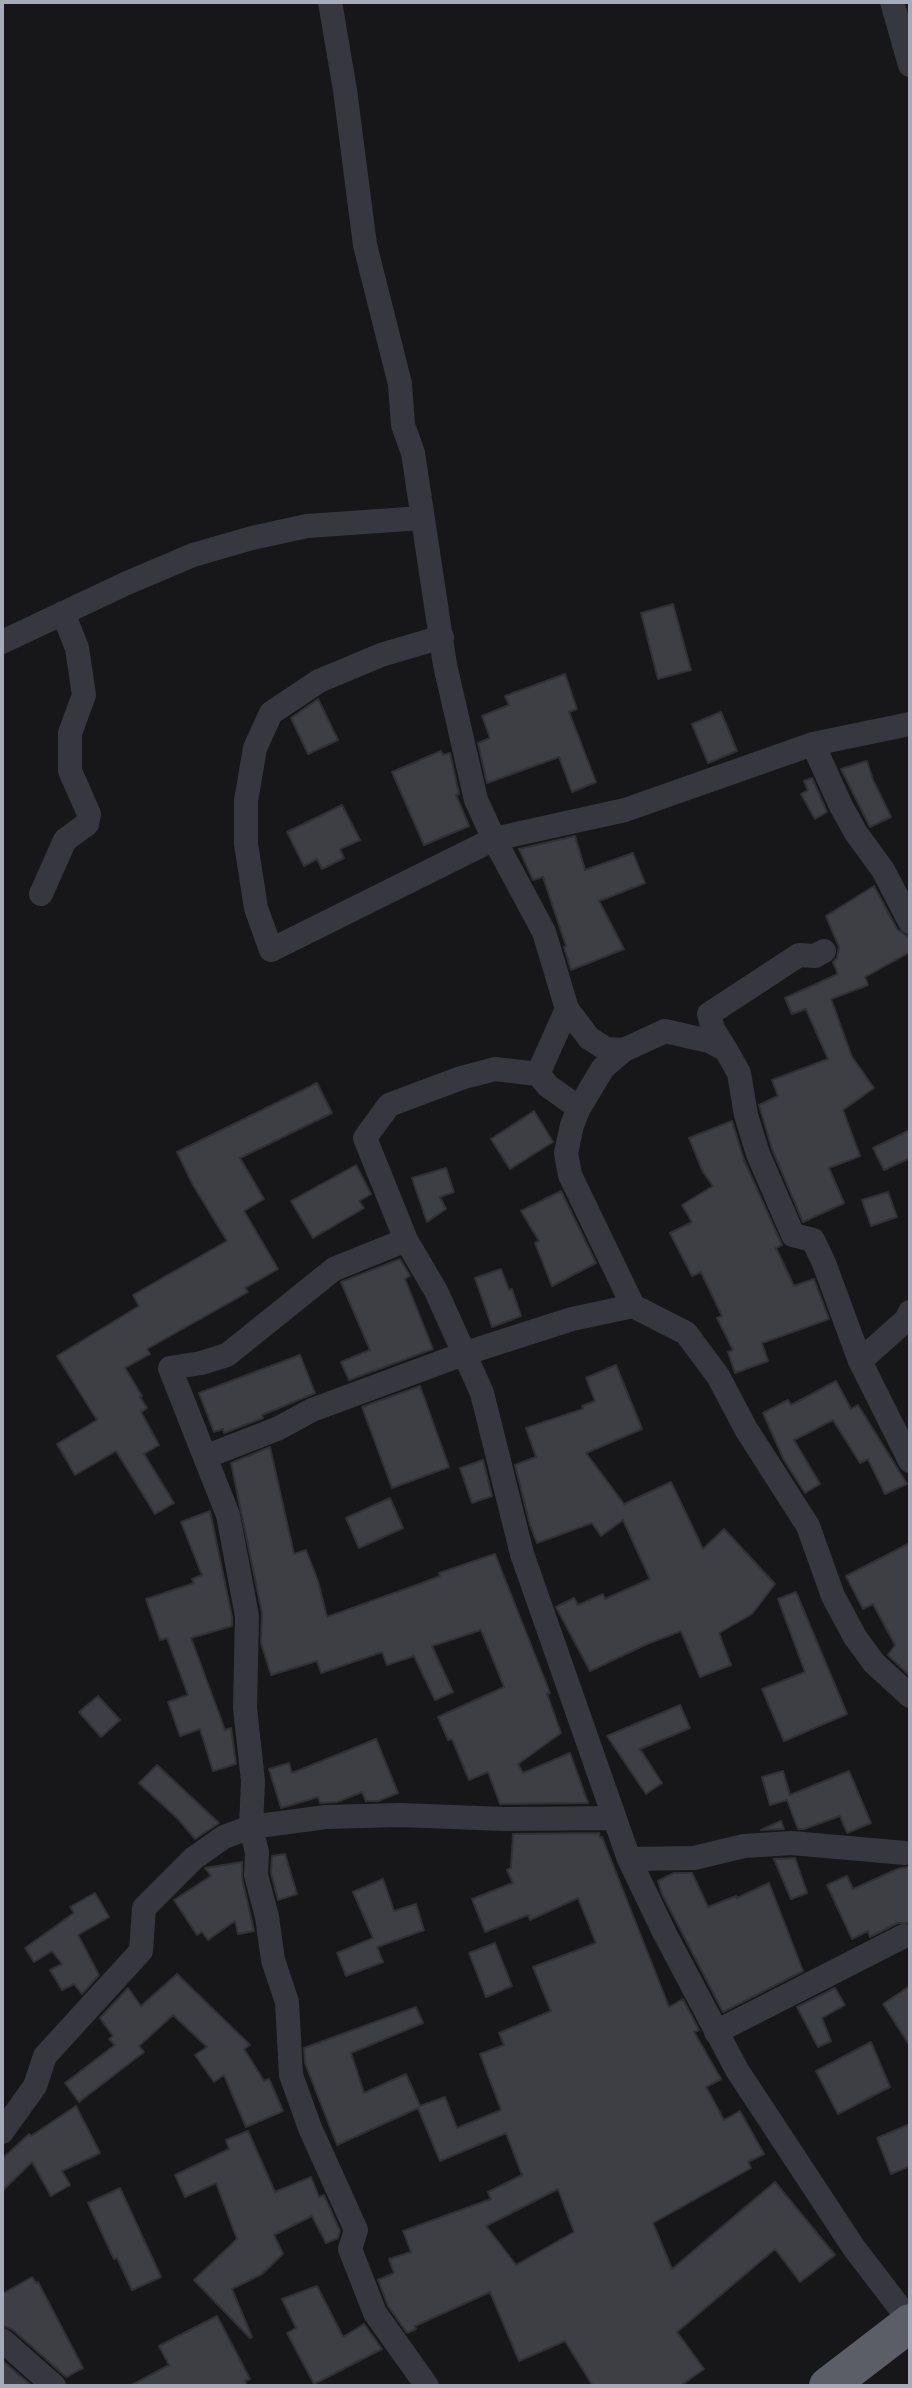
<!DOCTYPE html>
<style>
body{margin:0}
#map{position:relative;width:912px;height:2388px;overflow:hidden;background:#171719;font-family:Signika,sans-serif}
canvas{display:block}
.frame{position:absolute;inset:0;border:4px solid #a7acba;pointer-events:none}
</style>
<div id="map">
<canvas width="912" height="2388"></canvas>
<div class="frame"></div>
</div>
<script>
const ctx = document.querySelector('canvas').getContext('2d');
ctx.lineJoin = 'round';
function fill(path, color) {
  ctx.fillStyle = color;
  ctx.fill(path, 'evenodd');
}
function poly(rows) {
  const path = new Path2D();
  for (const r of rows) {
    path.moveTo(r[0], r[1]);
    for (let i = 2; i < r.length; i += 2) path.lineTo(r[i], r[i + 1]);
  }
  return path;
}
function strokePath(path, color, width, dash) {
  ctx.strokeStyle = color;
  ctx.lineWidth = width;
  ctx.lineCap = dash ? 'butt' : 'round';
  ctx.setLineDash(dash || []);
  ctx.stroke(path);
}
const building = poly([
 [673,604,691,670,658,679,641,613,673,604],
 [565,674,577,709,569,712,596,782,572,792,559,757,487,783,478,743,490,738,482,716,509,705,505,696,565,674],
 [318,699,338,740,308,754,291,718,318,699],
 [721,712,737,751,708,763,692,724,721,712],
 [441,751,443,755,450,753,459,794,456,795,469,826,424,845,392,772,441,751],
 [867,761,873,780,891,817,870,827,841,769,867,761],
 [812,778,827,812,815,819,801,794,808,790,804,781,812,778],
 [342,805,360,840,340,849,344,858,322,869,317,859,304,866,287,832,342,805],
 [575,836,585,870,633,853,645,883,599,901,624,949,571,970,564,947,566,946,543,877,533,880,519,849,575,836],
 [874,886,897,929,910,938,910,952,865,977,868,985,831,999,852,1057,874,1088,843,1110,860,1156,829,1168,844,1203,803,1222,772,1149,759,1105,778,1096,772,1080,828,1059,806,1009,792,1014,785,998,838,974,833,962,837,958,839,947,826,916,874,886],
 [317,1083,332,1113,240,1158,264,1199,244,1211,278,1269,245,1288,248,1292,147,1349,150,1354,125,1368,142,1396,140,1397,147,1408,141,1412,159,1445,144,1454,174,1503,155,1514,116,1451,75,1475,57,1444,97,1420,57,1356,139,1306,133,1295,227,1241,193,1185,177,1152,317,1083],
 [534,1111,553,1142,510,1169,491,1139,534,1111],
 [732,1121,744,1160,782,1245,776,1248,794,1286,814,1279,829,1319,762,1343,768,1361,735,1373,728,1352,733,1350,717,1318,722,1316,701,1272,692,1276,670,1233,692,1222,682,1205,713,1186,703,1172,689,1138,732,1121],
 [910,1130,910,1158,884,1170,873,1148,910,1130],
 [356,1165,371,1194,359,1201,364,1208,313,1238,291,1201,356,1165],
 [446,1168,454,1192,440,1197,446,1209,427,1222,412,1178,446,1168],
 [561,1191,596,1263,552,1286,535,1243,539,1241,521,1211,561,1191],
 [888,1192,897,1217,871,1226,862,1200,888,1192],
 [400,1259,410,1276,405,1279,433,1349,349,1380,341,1362,370,1350,341,1282,400,1259],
 [501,1269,509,1290,512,1289,521,1316,492,1327,475,1278,501,1269],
 [300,1355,315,1393,262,1415,263,1418,224,1433,223,1429,214,1432,199,1393,300,1355],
 [616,1365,642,1429,586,1453,624,1504,671,1482,703,1549,724,1529,775,1584,752,1614,719,1633,731,1665,700,1677,681,1631,647,1644,590,1671,556,1607,574,1598,578,1605,603,1594,605,1599,650,1579,623,1520,601,1536,592,1523,537,1543,530,1525,515,1465,536,1457,526,1428,583,1409,582,1406,595,1401,586,1378,616,1365],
 [836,1381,851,1409,858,1405,907,1484,885,1494,868,1459,860,1463,833,1420,794,1440,820,1484,805,1493,784,1460,763,1413,788,1400,791,1405,836,1381],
 [420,1386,449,1467,392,1488,362,1407,420,1386],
 [270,1447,294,1554,306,1550,318,1581,327,1617,422,1583,440,1576,439,1573,495,1554,550,1693,547,1694,561,1733,518,1764,523,1773,570,1753,588,1803,500,1804,488,1772,469,1780,452,1739,448,1740,438,1717,504,1687,481,1630,432,1646,453,1692,435,1700,414,1656,387,1665,382,1652,321,1673,317,1661,271,1675,261,1643,262,1613,231,1463,270,1447],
 [483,1460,492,1496,472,1503,460,1468,483,1460],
 [390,1498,403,1528,359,1548,346,1518,390,1498],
 [210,1511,232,1617,232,1626,191,1638,225,1730,231,1728,236,1764,213,1771,200,1729,180,1736,168,1702,188,1695,167,1638,160,1640,146,1599,194,1583,192,1579,202,1575,181,1522,210,1511],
 [910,1543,910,1676,888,1655,895,1645,873,1604,863,1609,846,1576,910,1543],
 [796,1592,847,1714,784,1741,762,1689,805,1672,778,1599,796,1592],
 [98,1696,120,1720,101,1737,79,1712,98,1696],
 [680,1705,690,1728,640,1749,662,1783,646,1794,607,1736,680,1705],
 [376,1739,398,1793,378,1801,366,1801,362,1792,337,1802,320,1803,318,1797,281,1808,269,1769,289,1763,292,1773,376,1739],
 [157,1765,219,1823,195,1839,179,1820,139,1783,157,1765],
 [783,1771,790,1795,849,1771,871,1823,847,1833,840,1816,804,1829,798,1829,787,1800,770,1805,762,1777,783,1771],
 [781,1821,784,1829,761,1830,781,1821],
 [599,1833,600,1838,602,1837,669,2007,683,1999,699,2030,694,2032,721,2079,706,2087,724,2120,740,2111,764,2154,748,2162,751,2168,653,2223,672,2269,775,2182,835,2255,800,2282,775,2249,677,2332,704,2369,680,2386,593,2386,565,2341,519,2361,490,2292,415,2326,416,2329,407,2333,388,2306,378,2280,394,2273,389,2259,411,2252,403,2231,491,2199,488,2192,522,2175,506,2133,440,2161,418,2108,337,2145,305,2063,304,2048,416,2007,423,2023,351,2053,364,2093,406,2074,420,2106,445,2097,457,2128,501,2110,480,2054,504,2045,499,2033,551,2011,533,1967,596,1943,578,1898,530,1920,528,1915,485,1932,472,1899,513,1883,507,1870,511,1868,513,1834,599,1833],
 [558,2189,574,2232,516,2265,486,2226,558,2189],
 [285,1854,297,1894,278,1900,271,1873,272,1856,285,1854],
 [795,1858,807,1893,791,1899,774,1859,795,1858],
 [242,1862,242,1878,254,1931,238,1934,235,1921,208,1940,202,1932,197,1935,174,1900,211,1876,205,1868,242,1862],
 [910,1867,910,1923,898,1923,870,1937,868,1931,852,1939,827,1885,847,1876,853,1889,900,1868,910,1867],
 [674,1873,692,1873,708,1907,736,1896,737,1898,769,1883,803,1971,723,2012,662,1894,658,1881,674,1873],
 [383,1879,394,1911,416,1904,424,1930,377,1947,383,1962,346,1976,337,1953,373,1938,353,1892,383,1879],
 [95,1893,109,1917,78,1935,99,1975,82,1994,74,1984,62,1990,50,1970,62,1964,52,1951,34,1962,25,1948,74,1913,70,1907,95,1893],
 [495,1943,512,1986,486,1997,469,1953,495,1943],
 [177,1974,250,2045,244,2049,264,2081,269,2079,283,2111,246,2127,224,2075,214,2082,195,2055,207,2047,173,2015,139,2046,144,2052,79,2102,65,2083,115,2045,109,2039,113,2036,100,2018,128,1988,141,2006,177,1974],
 [910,1986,910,2046,883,2004,910,1986],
 [835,1988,845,2005,822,2018,831,2041,818,2047,797,2007,835,1988],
 [871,2042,890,2087,838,2114,816,2071,871,2042],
 [76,2106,100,2153,62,2171,70,2185,51,2196,32,2162,2,2191,2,2159,29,2134,31,2136,76,2106],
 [910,2124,910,2166,891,2174,877,2138,910,2124],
 [248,2131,275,2192,311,2177,319,2197,324,2195,340,2231,338,2238,326,2243,312,2216,274,2235,283,2254,262,2274,232,2289,252,2337,250,2338,194,2280,237,2239,216,2183,185,2197,175,2175,229,2149,226,2140,248,2131],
 [120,2188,161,2277,132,2290,117,2258,114,2259,88,2203,120,2188],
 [32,2277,36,2283,38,2282,83,2368,66,2377,12,2329,2,2326,2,2294,32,2277],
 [317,2286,343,2337,364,2324,382,2349,314,2384,287,2333,296,2328,282,2299,317,2286],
 [217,2316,250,2379,245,2381,247,2386,130,2386,169,2365,159,2346,217,2316],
 [2,2360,32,2386,2,2386,2,2360]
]);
fill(building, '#3e3f44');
strokePath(building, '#313035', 2);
strokePath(poly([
 [330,2,345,90,365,245,400,384,403,425,413,453,445,665,476,800,494,839,544,932,567,1009,589,1038,606,1049,624,1050,665,1031,709,1041,726,1050,739,1073,746,1115,758,1154,793,1235,813,1240,824,1263,860,1361,910,1461],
 [892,2,910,65],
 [442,637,381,655,319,681,271,713,255,748,246,801,246,844,256,908,271,950,494,839,625,810,813,744,910,724],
 [2,642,127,583,193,555,252,538,307,526,422,518],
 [813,744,841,806,856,833,883,870,910,922],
 [41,894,65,840,87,824,89,814,70,771,70,733,84,695,77,648,63,613],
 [624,1050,603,1068,579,1108,572,1125,566,1153,570,1175,633,1306,686,1333,718,1376,746,1429,808,1526,833,1596,855,1637,874,1663,910,1696],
 [726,1050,713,1029,709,1014,799,955,815,956,824,951],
 [538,1074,567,1009],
 [579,1108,548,1086,538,1074,495,1069,461,1078,389,1105,365,1138,406,1240,436,1291,482,1393,522,1554,629,1859,665,1934,737,2070,854,2248,910,2321],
 [406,1240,334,1269,227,1355,201,1363,170,1368,205,1457,279,1428,312,1410,466,1353,572,1319,633,1306],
 [860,1361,906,1320,910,1312],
 [205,1457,228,1515,247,1616,245,1708,253,1781,251,1827,257,1853,256,1875,267,1917,273,1960,287,2002,291,2075,310,2128,356,2230,350,2249,375,2313,427,2386],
 [629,1859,694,1858,744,1846,792,1843,905,1853],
 [716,2032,904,1936],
 [2,2132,35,2086,45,2056,141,1951,144,1908,194,1858,224,1837,251,1827,326,1817,400,1815,505,1819,614,1818],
 [2,2340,54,2386]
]), '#37383f', 24);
strokePath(poly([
 [828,2386,910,2323]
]), '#5b5e67', 38);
</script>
